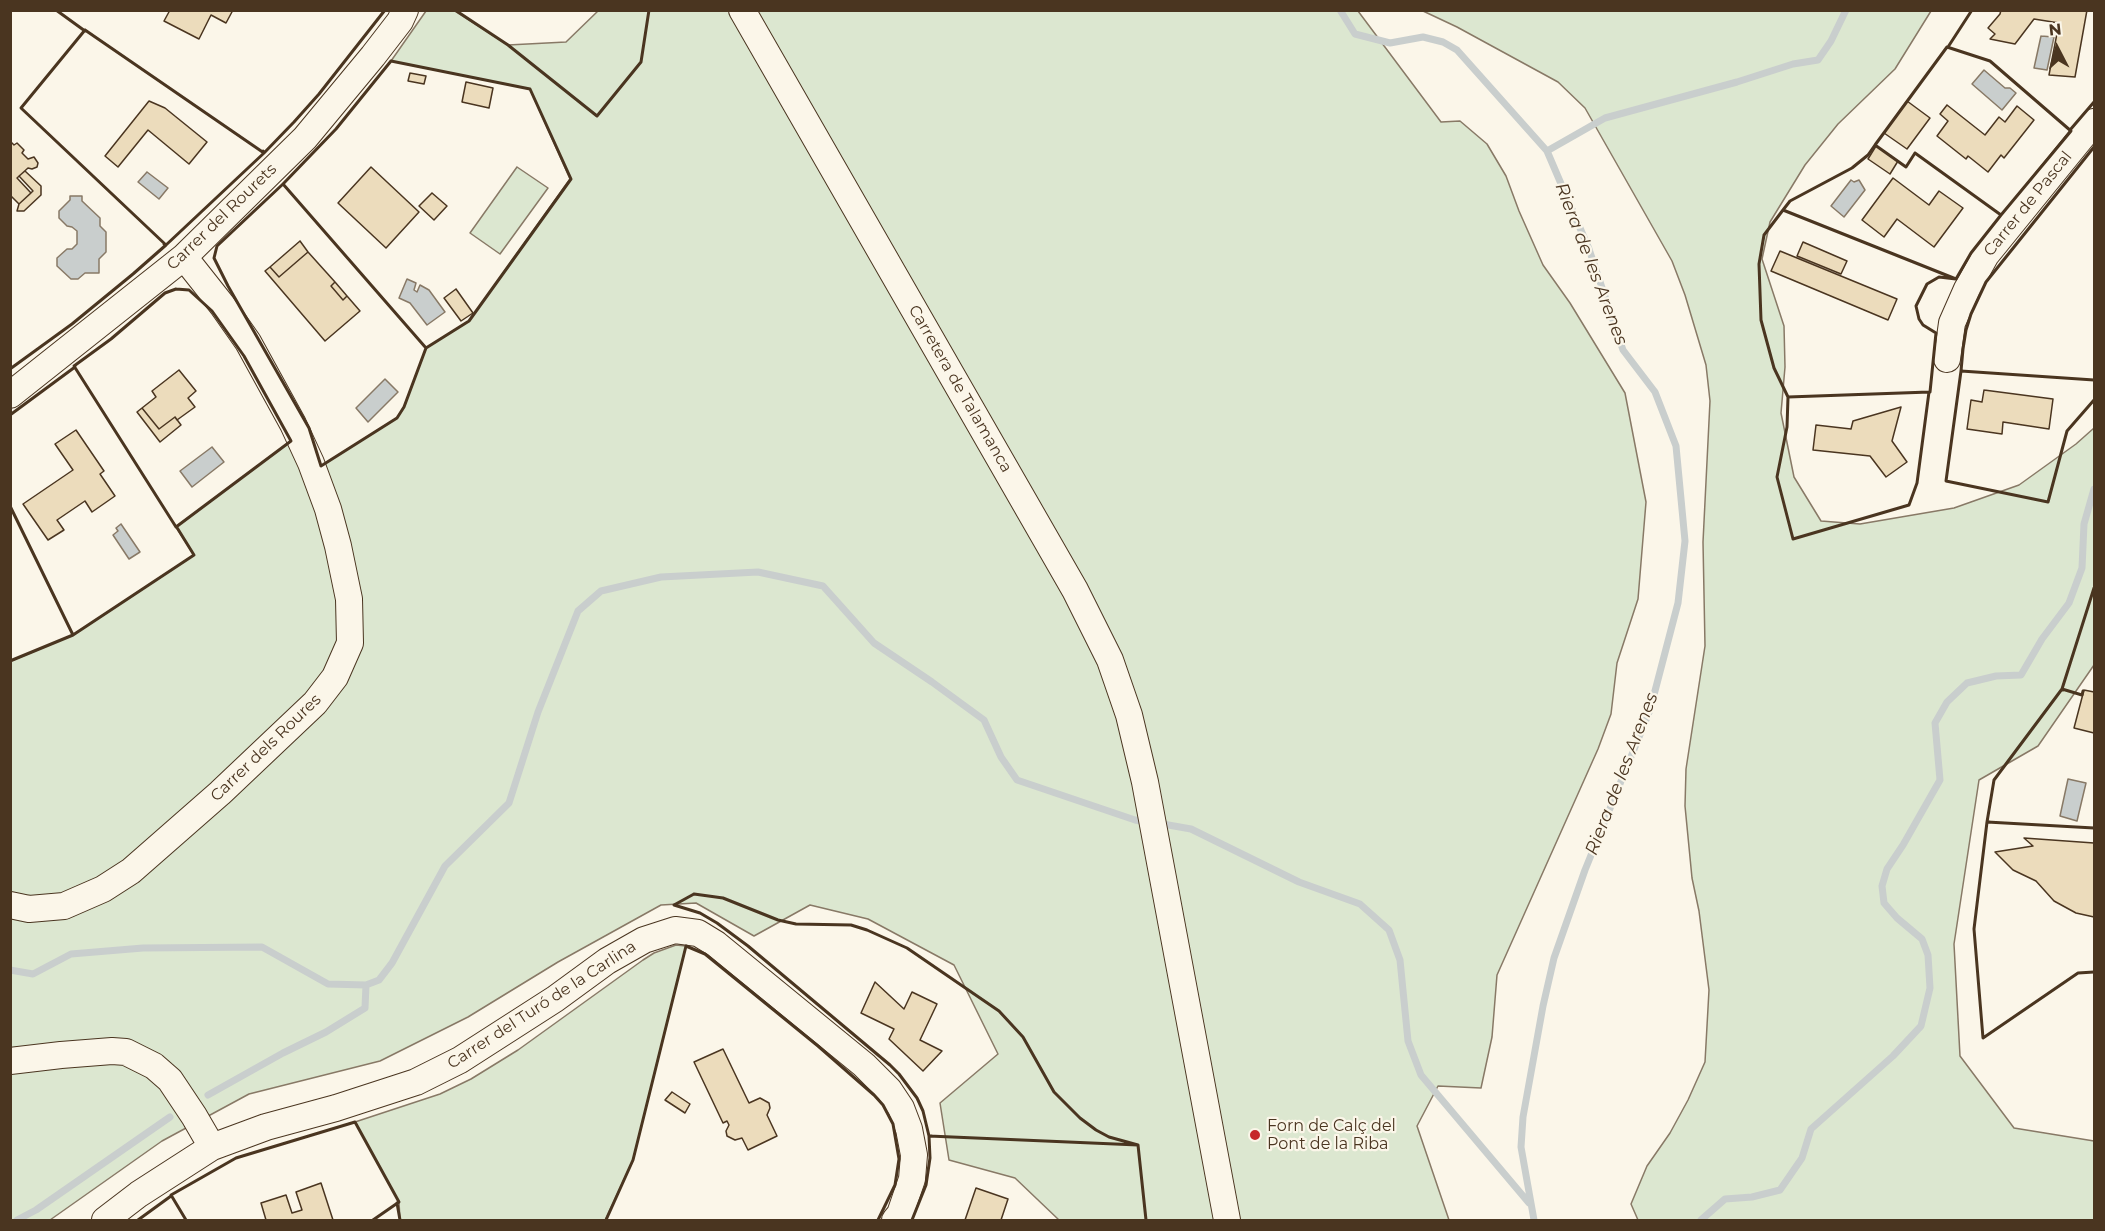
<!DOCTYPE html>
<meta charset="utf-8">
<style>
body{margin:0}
#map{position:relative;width:2105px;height:1231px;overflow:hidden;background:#fbf6e9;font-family:Montserrat,sans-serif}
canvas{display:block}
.frame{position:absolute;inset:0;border:12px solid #4a3520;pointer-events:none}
.north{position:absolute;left:2027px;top:18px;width:60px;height:60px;-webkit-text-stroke:4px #fbf6e9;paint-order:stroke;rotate:354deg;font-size:16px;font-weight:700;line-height:24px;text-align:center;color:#4a3520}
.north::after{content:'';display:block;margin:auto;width:21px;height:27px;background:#4a3520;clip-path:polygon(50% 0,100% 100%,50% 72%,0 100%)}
</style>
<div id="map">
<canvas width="2105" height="1231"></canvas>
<div class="frame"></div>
<div class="north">N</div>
</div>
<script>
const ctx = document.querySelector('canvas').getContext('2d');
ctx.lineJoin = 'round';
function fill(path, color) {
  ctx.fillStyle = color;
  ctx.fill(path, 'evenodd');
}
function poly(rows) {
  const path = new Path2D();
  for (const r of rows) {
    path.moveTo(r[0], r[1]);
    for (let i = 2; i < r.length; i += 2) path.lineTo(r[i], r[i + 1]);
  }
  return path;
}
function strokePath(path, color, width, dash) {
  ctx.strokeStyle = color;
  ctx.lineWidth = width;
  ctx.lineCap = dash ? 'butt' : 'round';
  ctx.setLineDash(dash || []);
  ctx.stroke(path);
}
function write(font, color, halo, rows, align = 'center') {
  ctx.font = font + ' Montserrat,sans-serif';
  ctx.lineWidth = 4.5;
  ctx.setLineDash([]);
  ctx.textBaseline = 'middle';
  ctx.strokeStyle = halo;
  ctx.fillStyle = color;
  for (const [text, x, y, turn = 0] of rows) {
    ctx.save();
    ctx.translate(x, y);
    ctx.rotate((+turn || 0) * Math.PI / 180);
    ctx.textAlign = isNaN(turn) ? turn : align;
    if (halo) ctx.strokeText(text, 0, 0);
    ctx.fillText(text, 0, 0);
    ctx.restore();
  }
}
const green = poly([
 [599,10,1358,11,1441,122,1460,121,1487,144,1506,176,1519,211,1543,265,1570,303,1625,393,1646,502,1638,599,1617,663,1611,714,1598,749,1497,975,1492,1037,1481,1088,1438,1086,1417,1126,1449,1220,1059,1220,1015,1178,949,1160,940,1103,998,1054,954,965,868,919,810,905,754,936,696,903,661,905,558,962,468,1017,380,1061,249,1094,162,1141,50,1220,11,1220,11,661,73,635,194,555,176,527,291,441,321,466,397,418,404,407,426,348,469,321,570,179,530,89,391,61,426,11,455,11,508,45,566,42,599,10],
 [1423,11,1931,11,1895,69,1838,124,1805,165,1770,222,1762,259,1784,326,1785,367,1781,413,1794,477,1821,521,1860,524,1954,508,2019,485,2076,444,2094,428,2094,665,2038,746,1979,780,1954,944,1960,1056,2014,1128,2094,1141,2094,1220,1638,1220,1631,1204,1647,1166,1670,1133,1688,1100,1705,1062,1709,990,1699,911,1692,878,1685,806,1686,769,1705,646,1703,542,1710,401,1706,365,1685,295,1672,261,1585,108,1558,82,1457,27,1423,11],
 [517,167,548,188,500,254,470,233,517,167],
 [676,945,686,946,633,1160,605,1220,400,1220,399,1202,355,1122,440,1094,471,1079,518,1050,643,960,654,953,676,945]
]);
fill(green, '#dce7d0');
strokePath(green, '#887966', 1.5);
const water = poly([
 [2041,36,2054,37,2047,70,2034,68,2041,36],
 [1984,70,2005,88,2010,88,2016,93,2002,110,1972,84,1984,70],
 [147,172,168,188,159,199,138,182,147,172],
 [1851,180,1854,182,1859,180,1865,190,1844,217,1831,206,1851,180],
 [70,196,82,196,82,201,100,218,100,226,106,232,106,252,99,259,99,273,85,273,78,279,71,279,57,266,57,258,67,249,72,249,77,244,77,231,72,227,67,226,59,218,59,211,70,200,70,196],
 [407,279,416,283,414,290,417,292,420,285,429,290,445,312,427,325,410,303,399,298,407,279],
 [385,379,398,392,368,422,356,408,385,379],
 [212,447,224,462,192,487,180,471,212,447],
 [121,524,140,552,129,559,113,535,118,531,116,528,121,524],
 [2068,779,2086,783,2077,821,2060,816,2068,779]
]);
fill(water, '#c9cecd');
strokePath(water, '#887966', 1.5);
strokePath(poly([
 [1340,10,1355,34,1390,43,1423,37,1443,42,1457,50,1547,151,1589,249,1623,350,1655,392,1676,446,1685,541,1678,603,1650,710,1585,870,1554,958,1543,1006,1523,1117,1521,1147,1534,1220],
 [1547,151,1605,118,1737,82,1793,64,1818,60,1831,41,1846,10],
 [1157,823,1191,829,1299,882,1360,904,1389,930,1400,960,1408,1041,1421,1075,1529,1203],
 [10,970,33,974,71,954,143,948,262,947,328,984,366,985,379,980,392,963,445,866,509,803,538,712,578,611,601,591,661,577,758,572,823,586,874,643,932,682,984,720,1001,757,1017,780,1135,820,1146,822],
 [208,1095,283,1053,326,1032,365,1008,366,985],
 [17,1220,36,1210,170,1117],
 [1701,1220,1725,1199,1752,1197,1780,1190,1802,1158,1811,1129,1893,1056,1921,1026,1930,988,1928,955,1922,939,1897,918,1884,903,1882,886,1887,869,1903,845,1940,780,1935,723,1947,702,1967,683,1996,676,2021,675,2042,639,2069,603,2082,568,2084,524,2094,489]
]), '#c9cecd', 7);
const building = poly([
 [170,10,233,10,226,23,211,15,199,39,164,21,170,10],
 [2001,10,2087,10,2075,77,2049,75,2059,23,2034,19,2015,44,1990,39,1995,34,1988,28,2000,14,2001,10],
 [410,73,426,76,424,84,408,81,410,73],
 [466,82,493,88,489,108,462,102,466,82],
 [149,101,165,108,207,142,189,164,148,130,118,167,105,156,149,101],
 [1907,101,1930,118,1907,149,1884,133,1907,101],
 [1947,105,1985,135,1999,117,2005,122,2017,106,2034,120,2004,158,2001,155,1988,172,1968,156,1966,159,1937,136,1948,121,1940,114,1947,105],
 [10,141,14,145,17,143,24,150,22,153,28,159,34,157,38,163,37,167,32,169,28,168,17,178,31,193,19,204,10,195,10,141],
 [1876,146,1898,161,1890,174,1868,159,1876,146],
 [371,167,419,212,386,248,338,203,371,167],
 [25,171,41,186,41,195,24,211,17,211,19,204,33,191,19,176,25,171],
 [1893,178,1929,205,1939,191,1963,208,1934,247,1897,219,1884,237,1862,220,1893,178],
 [432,193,447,206,434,220,419,206,432,193],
 [300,241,308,252,279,277,270,267,300,241],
 [1803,242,1847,261,1841,274,1797,256,1803,242],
 [1780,251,1897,299,1888,320,1771,271,1780,251],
 [308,252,335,282,331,286,343,300,347,296,360,311,325,341,265,271,270,267,279,277,308,252],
 [335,282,347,296,343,300,331,286,335,282],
 [456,289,473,313,461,321,444,298,456,289],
 [179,370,196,391,188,398,195,407,177,420,175,417,159,429,142,408,156,397,152,391,179,370],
 [1984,390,2053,399,2049,429,2003,422,2002,434,1967,429,1971,400,1982,402,1984,390],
 [1901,407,1892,441,1907,462,1886,477,1870,456,1813,450,1816,425,1851,429,1853,421,1901,407],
 [142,408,159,429,175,417,181,425,160,442,137,412,142,408],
 [76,430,104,471,100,474,115,496,92,512,85,501,57,520,64,530,48,540,23,504,73,470,55,444,76,430],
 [2084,690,2094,692,2094,733,2074,728,2084,690],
 [2024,838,2094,843,2094,917,2076,913,2054,901,2036,881,2013,870,1995,852,2033,846,2024,838],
 [875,982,904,1009,912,992,937,1004,920,1040,942,1051,923,1071,889,1039,894,1029,861,1013,875,982],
 [723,1049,749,1103,760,1098,769,1103,770,1108,767,1115,777,1136,748,1150,742,1138,735,1140,727,1136,726,1131,729,1125,727,1121,723,1123,694,1062,723,1049],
 [672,1092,690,1104,685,1113,665,1100,672,1092],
 [321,1183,333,1220,266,1220,261,1203,286,1195,292,1213,302,1210,296,1192,321,1183],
 [976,1188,1008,1199,1001,1220,965,1220,976,1188]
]);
fill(building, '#ecdcbc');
strokePath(building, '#4a3520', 1.5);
const minor = poly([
 [742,10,1075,590,1110,660,1129,715,1145,782,1227,1220],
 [1947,359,1952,323,1967,289,1986,255,2094,122],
 [10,395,184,257,305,138,373,56,400,21,405,10],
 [10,905,29,909,64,906,103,889,131,871,220,793,315,703,335,677,350,643,349,599,338,546,328,509,311,463,293,424,248,342,222,305,184,257],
 [10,1061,61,1055,112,1051,126,1052,154,1066,170,1080,194,1116,212,1147],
 [105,1220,139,1194,212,1147,266,1127,336,1108,416,1082,460,1060,555,999,607,961,644,940,675,930,698,933,716,944,864,1065,889,1090,901,1108,909,1129,914,1155,912,1179,900,1214,895,1220]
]);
strokePath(minor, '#4a3520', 28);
strokePath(minor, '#fbf6e9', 26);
strokePath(poly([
 [56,10,85,31],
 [455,10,508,45,597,116,641,62,649,10],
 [85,30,264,153,166,245,21,108,85,30],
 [1947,47,1990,61,2071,131,2001,215,1915,153,1906,167,1875,145,1947,47],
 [1948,47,1972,10],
 [391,61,530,89,571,179,469,321,426,348,283,184,336,129,391,61],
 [2070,130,2094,102],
 [1875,145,1906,167,1915,153,2001,215,1971,253,1956,279,1783,210,1790,201,1852,168,1868,155,1875,145],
 [263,151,264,153,294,122,319,94,385,10],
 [283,184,426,348,404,407,397,418,321,466,309,428,228,286,214,258,217,246,283,184],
 [1783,210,1956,279,1939,277,1927,284,1916,306,1919,319,1923,325,1936,333,1930,392,1788,397,1774,368,1761,320,1759,264,1764,235,1783,210],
 [176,289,189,290,212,311,244,356,291,441,176,527,74,366,111,339,165,293,176,289],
 [10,369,72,324,133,274,166,245,164,244],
 [1963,371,1961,371,1963,349,1966,330,1971,314,1986,282,2094,147],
 [2094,380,1961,371,1946,481,2048,502,2067,431,2094,400],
 [1929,392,1917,483,1909,505,1793,539,1777,477,1787,427,1788,397,1929,392],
 [10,415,75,367],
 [10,506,73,635,194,555,176,526],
 [10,661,73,635,72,633],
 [2063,690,2062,689,2094,588],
 [1990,822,1987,822,1994,780,2062,689,2082,695,2083,691],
 [2094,828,1987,822,1974,929,1983,1038,2078,973,2094,972],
 [694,894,723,898,778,920,796,924,851,925,867,930,907,948,999,1011,1023,1037,1054,1092,1080,1118,1096,1130,1109,1137,1138,1145,929,1136,923,1111,917,1098,899,1074,890,1065,748,946,717,923,700,913,674,905,694,894],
 [1136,1145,1138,1145,1146,1220],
 [397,1203,400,1220],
 [138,1220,171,1196],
 [186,1220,171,1195,236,1158,355,1122,399,1202,373,1220],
 [606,1220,633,1160,686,946,705,954,818,1046,874,1095,883,1105,893,1124,899,1159,895,1185,878,1220],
 [912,1220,926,1185,930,1158,929,1136,932,1136]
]), '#4a3520', 3);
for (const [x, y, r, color] of [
 [1255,1135,6,"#c62828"]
]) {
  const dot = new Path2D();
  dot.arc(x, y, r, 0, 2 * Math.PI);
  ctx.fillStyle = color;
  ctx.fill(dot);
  strokePath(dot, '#fbf6e9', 2);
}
write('16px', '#4a3520', '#fbf6e9', [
 ["Carrer de Pascal",2028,204,-51],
 ["Carrer del Rourets",222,217,-44],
 ["Carretera de Talamanca",960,389,60],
 ["Carrer dels Roures",266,748,-44],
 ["Carrer del Turó de la Carlina",542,1005,-33]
]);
write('16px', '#4a3520', '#fbf6e9', [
 ["Forn de Calç del",1267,1126],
 ["Pont de la Riba",1267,1144]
], 'left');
write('italic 18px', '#4a3520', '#fbf6e9', [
 ["Riera de les Arenes",1591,264,69],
 ["Riera de les Arenes",1622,774,-69]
]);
</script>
